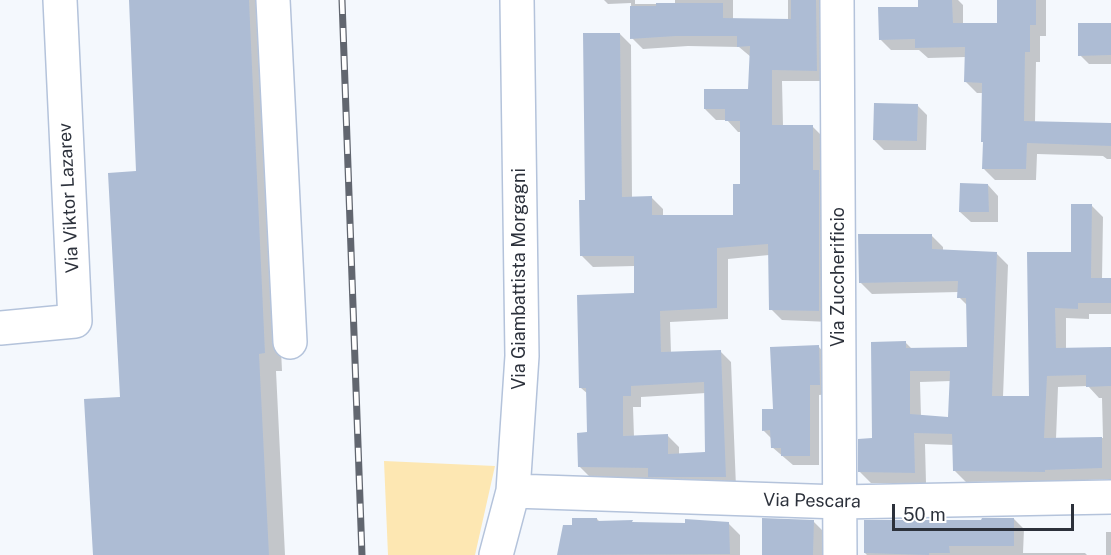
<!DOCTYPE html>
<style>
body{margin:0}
#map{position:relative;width:1111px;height:555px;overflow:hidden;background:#f4f8fd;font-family:"Public Sans",sans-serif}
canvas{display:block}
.scale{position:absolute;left:892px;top:504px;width:182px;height:27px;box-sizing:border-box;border:3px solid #2c313b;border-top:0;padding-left:8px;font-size:18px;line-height:21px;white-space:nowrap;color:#2c313b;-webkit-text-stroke:4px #fff;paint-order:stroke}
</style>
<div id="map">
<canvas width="1111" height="555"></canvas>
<div class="scale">50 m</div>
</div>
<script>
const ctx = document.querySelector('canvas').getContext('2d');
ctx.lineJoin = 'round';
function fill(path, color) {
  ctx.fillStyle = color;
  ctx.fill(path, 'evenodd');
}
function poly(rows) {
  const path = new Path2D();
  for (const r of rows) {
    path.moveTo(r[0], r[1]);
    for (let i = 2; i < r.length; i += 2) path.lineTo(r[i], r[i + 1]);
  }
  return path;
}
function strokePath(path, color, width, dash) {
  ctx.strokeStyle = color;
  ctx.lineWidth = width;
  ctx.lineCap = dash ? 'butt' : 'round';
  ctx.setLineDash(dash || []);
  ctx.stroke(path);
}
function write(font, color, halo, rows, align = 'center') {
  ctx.font = font + ' "Public Sans",sans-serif';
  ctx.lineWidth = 5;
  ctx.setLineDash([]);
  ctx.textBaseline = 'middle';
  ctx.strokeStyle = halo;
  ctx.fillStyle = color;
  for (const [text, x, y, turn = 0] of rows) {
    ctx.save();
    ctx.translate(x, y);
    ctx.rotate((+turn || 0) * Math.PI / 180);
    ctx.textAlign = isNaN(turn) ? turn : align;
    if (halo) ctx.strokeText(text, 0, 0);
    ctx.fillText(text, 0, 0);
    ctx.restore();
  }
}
fill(poly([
 [384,461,495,466,475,555,388,555]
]), '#fde7b2');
fill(poly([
 [130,0,265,0,282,371,276,371,285,555,95,555,121,399,138,172],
 [604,0,635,0,635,4,675,4,675,0,733,0,733,19,788,20,788,0,827,0,828,81,782,81,783,126,812,126,823,137,830,322,782,320,771,309,769,255,728,259,728,319,670,322,671,353,720,351,731,362,736,487,661,487,652,479,590,477,579,466,588,434,588,394,581,388,636,295,635,266,593,267,582,256,586,201,620,34,631,45,632,198,652,198,663,209,663,217,735,217,741,185,741,132,738,132,727,120,716,120,705,109,750,91,751,57,739,47,688,46,643,49,632,38,631,3,608,4],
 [706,393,707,454,679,455,679,447,668,436,634,437,633,407,641,407,641,397],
 [919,0,958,0,963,5,963,25,998,25,998,0,1046,0,1046,36,1040,36,1040,62,1036,62,1035,123,1111,124,1111,159,1107,159,1103,156,1037,154,1036,180,995,180,984,169,983,93,977,93,965,81,966,57,928,58,919,50,891,50,880,39,919,8],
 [1111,25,1111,64,1089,64,1080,55],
 [917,105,927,115,926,150,884,150,874,140],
 [988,185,998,196,998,222,971,222,960,212],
 [1092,206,1103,217,1102,279,1111,279,1111,314,1089,314,1089,319,1066,318,1066,349,1111,349,1111,479,1016,483,1014,481,966,482,954,470,954,445,925,444,926,483,871,483,860,472,873,440,905,342,912,349,968,349,968,306,959,297,959,292,872,294,860,282,931,235,943,247,943,251,996,253,1008,265,1003,397,1031,398,1029,253,1072,254],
 [951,381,949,419,921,417,920,382],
 [1088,386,1099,398,1102,398,1103,438,1056,439,1058,387],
 [818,346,828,357,830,394,819,395,819,465,793,465,772,447,772,439,763,430],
 [597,519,600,522,632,522,634,524,728,523,740,535,740,555,558,555,564,526,573,526],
 [1014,519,1024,529,1023,553,1085,553,1087,555,867,555,865,553,983,521],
 [813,521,823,531,822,555,764,555],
 [1106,532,1111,532,1111,555,1106,555]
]), '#0003');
fill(poly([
 [129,0,249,0,265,353,259,354,269,555,93,555,84,399,120,397,108,173,136,171],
 [791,0,816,0,817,71,772,70,772,125,813,125,813,170,819,170,819,311,769,310,768,244,717,248,717,308,660,311,661,352,721,350,726,477,648,477,648,468,578,467,577,433,587,432,586,388,579,388,577,295,634,293,634,256,580,256,579,200,585,200,583,33,620,33,622,197,652,196,652,215,733,215,733,184,740,184,740,121,725,121,725,109,704,109,704,89,748,89,750,46,737,47,737,36,676,36,630,39,630,6,656,6,656,3,723,3,723,18,791,19],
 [704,382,705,452,668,454,668,434,623,436,623,396,631,396,631,386],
 [918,0,952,0,953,23,997,23,997,0,1036,0,1036,25,1030,25,1030,52,1025,52,1024,121,1111,123,1111,146,1027,143,1026,169,982,169,983,142,981,142,982,83,964,82,965,47,915,48,915,39,879,40,878,7,918,7],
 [1078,23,1111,23,1111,55,1078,56],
 [874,103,918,104,917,141,873,140],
 [960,183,988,184,989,212,959,212],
 [1071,204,1092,204,1091,278,1111,278,1111,303,1078,303,1078,309,1055,308,1056,348,1111,347,1111,386,1086,387,1086,375,1047,376,1044,438,1102,437,1102,468,1045,470,1045,472,953,471,952,434,914,433,915,473,858,472,858,439,872,438,871,342,906,341,906,348,967,347,966,298,957,298,958,281,859,283,858,234,932,234,932,249,997,252,992,396,1029,396,1027,252,1071,252],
 [910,371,950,371,948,417,910,414],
 [819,345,820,385,810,385,810,456,781,456,781,448,771,448,770,430,762,431,762,409,773,409,770,347],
 [572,518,597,518,597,521,633,520,632,522,685,523,685,519,729,522,730,554,557,555,563,525,572,525],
 [762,518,814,520,813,555,762,555],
 [982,518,1014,518,1014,546,949,546,950,553,929,553,929,555,864,553,864,520,981,520]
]), '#adbcd4');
const minor = poly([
 [273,0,290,342],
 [837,0,840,555],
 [0,328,75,321,60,0],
 [513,491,840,502,1111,497],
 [496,555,513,491,522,356,517,0]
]);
strokePath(minor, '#b4c3db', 36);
strokePath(minor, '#fff', 33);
const rail = poly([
 [342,0,362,555]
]);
strokePath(rail, '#61666f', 7);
strokePath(rail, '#fff', 4.5, [14]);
write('18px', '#2c313b', '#fff', [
 ["Via Viktor Lazarev",69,198,-93],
 ["Via Zuccherificio",838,277,-90],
 ["Via Giambattista Morgagni",519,279,-90],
 ["Via Pescara",812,501,1]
]);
</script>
